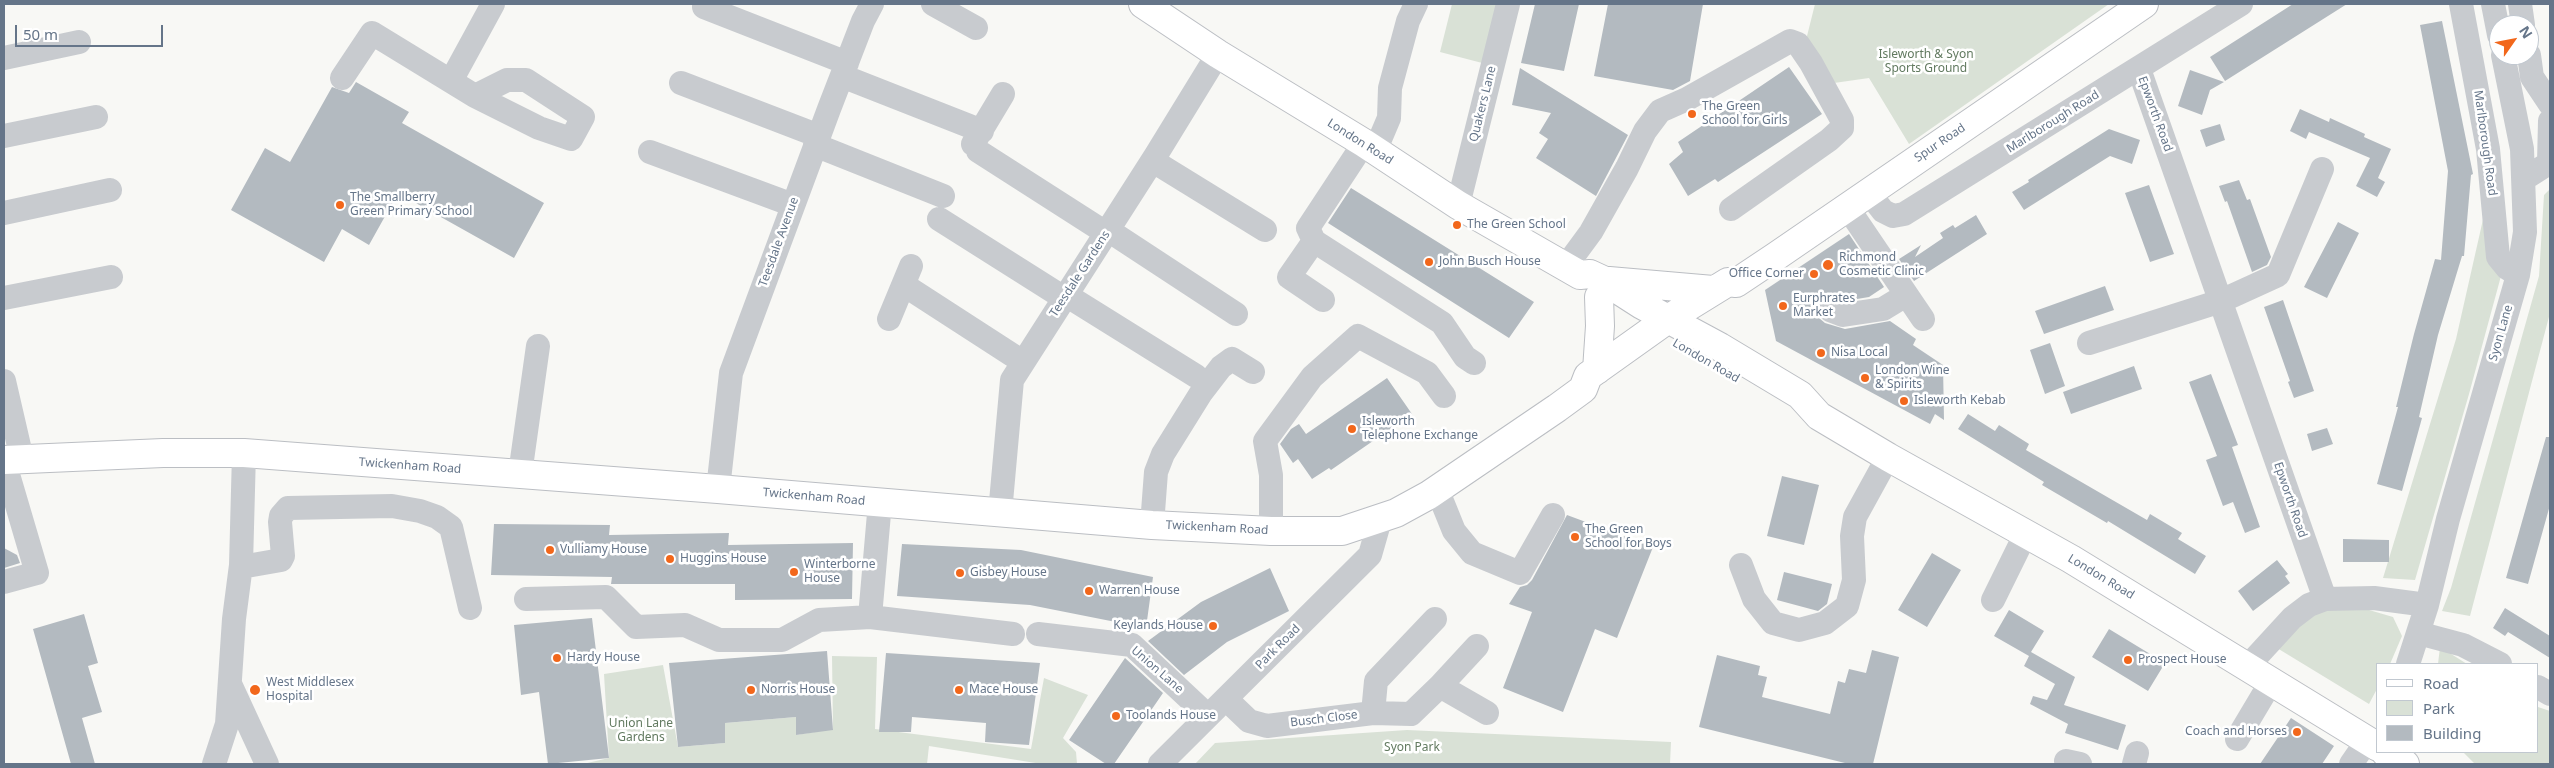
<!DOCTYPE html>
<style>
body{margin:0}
#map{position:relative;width:2554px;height:768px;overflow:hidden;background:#f8f8f5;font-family:"Noto Sans",sans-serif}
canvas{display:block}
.frame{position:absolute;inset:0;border:5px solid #657589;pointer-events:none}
.legend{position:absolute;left:2376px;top:663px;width:162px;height:90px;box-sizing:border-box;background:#fff;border:1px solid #c1c8d0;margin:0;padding:6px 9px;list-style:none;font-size:15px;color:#657589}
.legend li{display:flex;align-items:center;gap:10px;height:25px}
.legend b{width:25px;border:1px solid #c1c8d0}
.north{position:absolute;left:2489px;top:15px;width:50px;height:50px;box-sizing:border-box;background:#fff;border:1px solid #c1c8d0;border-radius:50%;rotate:57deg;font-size:14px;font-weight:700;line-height:20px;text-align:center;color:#657589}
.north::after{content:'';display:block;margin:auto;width:18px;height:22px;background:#f2671b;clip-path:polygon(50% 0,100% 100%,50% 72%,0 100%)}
.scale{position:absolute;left:15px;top:25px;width:148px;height:22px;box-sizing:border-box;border:2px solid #657589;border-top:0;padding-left:6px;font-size:15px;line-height:18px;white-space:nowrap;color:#657589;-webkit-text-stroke:4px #fff;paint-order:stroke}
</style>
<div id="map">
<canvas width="2554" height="768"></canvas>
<div class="frame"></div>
<ul class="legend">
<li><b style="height:6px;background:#fff"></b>Road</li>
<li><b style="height:14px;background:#d9e1d6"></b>Park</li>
<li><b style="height:14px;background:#b3bac0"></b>Building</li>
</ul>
<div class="north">N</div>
<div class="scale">50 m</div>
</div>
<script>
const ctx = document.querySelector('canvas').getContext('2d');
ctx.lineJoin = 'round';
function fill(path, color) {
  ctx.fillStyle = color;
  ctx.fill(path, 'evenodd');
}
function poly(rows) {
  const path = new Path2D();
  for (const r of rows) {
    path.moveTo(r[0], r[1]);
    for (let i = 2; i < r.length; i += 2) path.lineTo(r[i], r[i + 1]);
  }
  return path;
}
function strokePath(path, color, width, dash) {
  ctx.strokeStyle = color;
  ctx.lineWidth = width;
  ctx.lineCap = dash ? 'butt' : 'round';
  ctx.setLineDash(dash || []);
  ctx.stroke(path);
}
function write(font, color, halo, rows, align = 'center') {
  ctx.font = font + ' "Noto Sans",sans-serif';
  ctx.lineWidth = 5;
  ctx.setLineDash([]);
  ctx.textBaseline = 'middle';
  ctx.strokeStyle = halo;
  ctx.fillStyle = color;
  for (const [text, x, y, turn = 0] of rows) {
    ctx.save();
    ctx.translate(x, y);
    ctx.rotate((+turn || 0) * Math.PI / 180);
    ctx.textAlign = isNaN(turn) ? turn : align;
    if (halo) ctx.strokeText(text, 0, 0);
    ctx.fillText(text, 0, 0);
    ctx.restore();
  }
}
fill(poly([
 [1452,4,1501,4,1486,64,1440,52],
 [1815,4,2109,4,1909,144,1869,78,1834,83,1806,40],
 [2550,189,2550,313,2470,616,2442,611,2451,588,2539,276,2544,195],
 [2484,215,2501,276,2469,394,2415,580,2383,578,2456,339],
 [2352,605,2393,617,2402,636,2390,664,2378,664,2378,687,2369,704,2277,648,2301,621,2317,612],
 [2440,647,2467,664,2438,664],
 [832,656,877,657,875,729,1031,749,1044,678,1088,695,1063,738,1076,752,1077,764,1042,764,929,746,927,764,583,764,609,758,604,674,663,665,678,747,725,743,725,723,796,717,796,735,833,729],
 [2538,707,2550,711,2550,764,2475,764,2463,752,2538,752],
 [1407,730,1671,742,1670,764,1195,764,1215,743]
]), '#d9e1d6');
fill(poly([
 [1535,4,1579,4,1564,71,1521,63],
 [1608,4,1703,4,1690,81,1673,90,1594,76],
 [2293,4,2347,4,2225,81,2210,57],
 [2442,21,2473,174,2471,175,2464,256,2462,256,2438,335,2419,417,2422,418,2402,491,2377,484,2398,407,2396,407,2414,334,2435,259,2441,260,2448,171,2420,25],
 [1789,67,1822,114,1718,182,1715,179,1688,196,1669,164,1683,152,1678,142],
 [1520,68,1628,135,1596,196,1536,158,1548,139,1539,133,1551,113,1512,105],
 [2190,70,2224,82,2210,90,2202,115,2178,106],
 [356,82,409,112,402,123,544,203,514,258,398,193,369,245,342,229,324,262,231,210,265,148,290,162,332,87,349,93],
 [2300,109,2329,122,2330,118,2365,134,2364,137,2391,149,2378,178,2385,182,2377,197,2356,186,2370,158,2309,132,2306,139,2290,131],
 [2220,124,2225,140,2206,147,2200,130],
 [2109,129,2140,140,2132,164,2110,156,2024,210,2012,192,2029,182,2028,180],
 [2239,180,2247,200,2250,199,2271,257,2267,265,2252,272,2227,201,2225,202,2219,186],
 [2149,185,2174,254,2150,262,2125,193],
 [1351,188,1534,302,1509,338,1328,223],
 [1976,215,1987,234,1914,281,1899,259,1921,245,1915,257,1943,238,1940,233,1953,225,1955,228],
 [2338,222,2359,233,2327,298,2304,287],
 [1849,234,1884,287,1869,297,1845,301,1828,296,1822,299,1817,306,1819,318,1825,323,1845,329,1890,321,1916,339,1913,345,1943,365,1944,420,1935,414,1930,424,1776,341,1765,290],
 [2105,286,2114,310,2044,334,2035,311],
 [2283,300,2314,391,2294,398,2288,382,2290,381,2264,307],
 [2050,343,2065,386,2045,394,2030,350],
 [2134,366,2142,389,2071,414,2063,392],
 [2211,374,2238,445,2232,447,2260,527,2245,533,2233,502,2223,506,2206,460,2217,456,2189,382],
 [1387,378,1412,414,1331,470,1329,468,1312,479,1298,459,1293,463,1280,444,1291,429,1299,424,1306,434],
 [1968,414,1995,431,1999,425,2029,444,2026,450,2147,520,2150,514,2182,533,2178,539,2206,556,2195,574,2108,521,2107,523,2042,485,2044,482,1958,429],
 [2327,428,2333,444,2312,451,2307,434],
 [2546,437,2550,437,2550,505,2528,584,2506,578],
 [1782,476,1819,485,1804,545,1767,536],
 [1567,515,1653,547,1617,638,1595,629,1563,712,1503,688,1532,612,1509,604,1520,587,1527,585,1532,580],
 [494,524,610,525,609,535,729,533,728,545,853,543,852,599,735,600,735,584,611,584,612,577,491,575],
 [2343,539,2389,540,2389,562,2343,562],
 [902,544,1021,550,1153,577,1146,628,1030,605,897,596],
 [4,548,17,555,20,563,4,568],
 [1932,553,1961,570,1927,627,1898,610],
 [2277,560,2288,574,2285,576,2290,583,2253,611,2238,591],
 [1270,568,1289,611,1227,642,1184,675,1148,641,1201,602],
 [1784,572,1832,584,1827,604,1818,611,1777,600],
 [2505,608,2550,636,2550,658,2508,632,2505,636,2493,628],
 [2009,610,2044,631,2031,652,2075,677,2064,705,2126,725,2118,750,2065,733,2068,724,2030,704,2033,696,2047,700,2055,684,2024,666,2029,656,1994,636],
 [84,614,98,663,88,666,102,712,82,718,95,764,71,764,33,629],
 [592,618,609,758,548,764,539,692,521,695,514,625],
 [2109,629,2165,663,2148,691,2092,657],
 [1872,650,1899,657,1873,764,1849,764,1699,727,1717,655,1760,666,1758,675,1767,677,1762,697,1830,714,1838,681,1845,683,1849,669,1866,673],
 [827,651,833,730,796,735,796,717,725,723,725,743,678,747,669,663],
 [886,653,1040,663,1029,745,985,742,986,723,912,717,911,732,879,732],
 [1125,658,1163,693,1114,764,1106,764,1069,740],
 [2291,718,2334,746,2322,764,2260,764]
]), '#b3bac0');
const major = poly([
 [1143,4,1218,54,1364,143,1458,205,1580,275,1590,274,1603,280,1642,305,1720,347,1800,395,1819,416,1888,457,2071,559,2378,747],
 [1609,281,1713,290],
 [1597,370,1600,326,1599,297],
 [4,460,163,453,244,453,718,489,1152,525,1271,531,1342,531,1396,513,1429,495,1557,408,1583,389,1588,376,1668,319,1728,282,1736,283,1775,257,2144,4],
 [2385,752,2405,764]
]);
strokePath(major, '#bbbec3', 30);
strokePath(poly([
 [933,4,976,28],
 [2461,4,2488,149,2498,257,2507,268,2518,275],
 [2493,4,2499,35],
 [2520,4,2523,25],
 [704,7,847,63],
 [2529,55,2532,77,2550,104],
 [4,58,79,42],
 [2139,69,2325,599],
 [842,76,982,131],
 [342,78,372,33,475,96,507,80,526,80,583,117,571,139,539,128,475,96],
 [451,81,493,4],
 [681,83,819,136],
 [4,136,96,117],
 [1364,143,1308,228,1314,241,1442,323,1465,357,1474,363],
 [973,144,1003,94],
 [815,145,943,196],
 [978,151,1106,233],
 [1375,151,1389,118,1390,88,1408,21,1416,4],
 [650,152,793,205],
 [1153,161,1265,230],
 [2524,179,2549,163,2550,121],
 [1868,192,1883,211,1893,216,1904,214,2241,4],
 [1458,205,1508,4],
 [1847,207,1923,319],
 [4,213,110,190],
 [939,219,1064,298],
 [1108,230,1236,314],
 [1314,241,1289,277,1323,300],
 [1566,266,1591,232,1627,168,1645,131,1660,111,1687,99,1790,41,1798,44,1811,63,1842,120,1842,128,1829,140,1731,209],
 [904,285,1023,362],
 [1066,295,1196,376],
 [4,298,111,277],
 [1830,310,1843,315,1883,309,1906,295],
 [889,319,911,266],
 [2089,343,2221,301,2278,275,2322,169],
 [4,381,22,459],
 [4,461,37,573,4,582],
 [520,474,538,346],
 [718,489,731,373,829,109,863,21,872,4],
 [1437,489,1454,531,1472,553,1520,573,1553,515],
 [1000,513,1012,380,1156,155,1218,54],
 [1152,525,1156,472,1163,454,1201,393,1221,367,1232,359,1253,372],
 [1271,531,1271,475,1265,441,1312,377,1358,336,1427,373,1444,396],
 [1741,565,1754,599,1773,623,1799,630,1825,623,1847,606,1854,580,1852,536,1855,517,1888,457],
 [241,567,281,560,283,556,280,522,281,516,288,508,392,506,420,511,437,517,451,527,470,608],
 [526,599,606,597,636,627,685,625,719,640,782,640,819,620,870,617,1013,634],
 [1993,600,2026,533],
 [870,617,880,502],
 [2418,633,2463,645,2500,664],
 [1038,634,1132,645,1208,716],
 [2408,664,2427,605,2448,519,2518,275,2525,232,2522,149,2503,55],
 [2247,667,2292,618,2309,605,2325,599,2374,598,2427,605],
 [231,686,267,764],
 [1440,686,1477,646],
 [2538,687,2550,694],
 [1226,699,1249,721,1267,726,1373,713,1376,681,1435,619],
 [1373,713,1411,714,1440,686,1487,713],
 [2237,739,2271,682],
 [2066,761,2080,764],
 [214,764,227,724,234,619,241,565,244,453],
 [1160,764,1370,555,1380,520],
 [2134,764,2137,753],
 [2351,764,2367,741]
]), '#c8cbcf', 24);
strokePath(major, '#fff', 28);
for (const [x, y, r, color] of [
 [1692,114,5,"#f2671b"],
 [340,205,5,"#f2671b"],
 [1457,225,5,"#f2671b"],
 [1429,262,5,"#f2671b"],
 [1828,265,6,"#f2671b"],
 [1814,274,5,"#f2671b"],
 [1783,306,5,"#f2671b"],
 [1821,353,5,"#f2671b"],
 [1865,378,5,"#f2671b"],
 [1904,401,5,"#f2671b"],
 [1352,429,5,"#f2671b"],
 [1575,537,5,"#f2671b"],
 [550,550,5,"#f2671b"],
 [670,559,5,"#f2671b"],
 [794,572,5,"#f2671b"],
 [960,573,5,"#f2671b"],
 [1089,591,5,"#f2671b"],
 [1213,626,5,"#f2671b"],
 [557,658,5,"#f2671b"],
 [2128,660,5,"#f2671b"],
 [255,690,6,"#f2671b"],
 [751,690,5,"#f2671b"],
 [959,690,5,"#f2671b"],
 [1116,716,5,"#f2671b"],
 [2297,732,5,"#f2671b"]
]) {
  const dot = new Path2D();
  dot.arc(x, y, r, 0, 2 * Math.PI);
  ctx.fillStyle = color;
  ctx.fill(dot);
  strokePath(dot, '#fff', 2);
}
write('12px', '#627a60', '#fff', [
 ["Isleworth & Syon",1926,55],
 ["Sports Ground",1926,69],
 ["Union Lane",641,724],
 ["Gardens",641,738],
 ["Syon Park",1412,748]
]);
write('12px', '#657589', '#fff', [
 ["Quakers Lane",1483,104,-76],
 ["Epworth Road",2155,114,70],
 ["Marlborough Road",2053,122,-32],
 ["London Road",1360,142,32],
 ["Spur Road",1940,143,-34],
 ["Marlborough Road",2485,143,82],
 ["Teesdale Avenue",779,242,-70],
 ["Teesdale Gardens",1080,274,-57],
 ["Syon Lane",2501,333,-74],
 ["London Road",1706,361,30],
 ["Twickenham Road",410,466,4],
 ["Twickenham Road",814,497,5],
 ["Epworth Road",2290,500,71],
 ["Twickenham Road",1217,528,3],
 ["London Road",2101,577,31],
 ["Park Road",1278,647,-45],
 ["Union Lane",1157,670,41],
 ["Busch Close",1324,719,-7]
]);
write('12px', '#657589', '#fff', [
 ["The Green",1702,107],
 ["School for Girls",1702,121],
 ["The Smallberry",350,198],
 ["Green Primary School",350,212],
 ["The Green School",1467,225],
 ["Richmond",1839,258],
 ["Cosmetic Clinic",1839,272],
 ["John Busch House",1439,262],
 ["Office Corner",1804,274,"right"],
 ["Eurphrates",1793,299],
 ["Market",1793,313],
 ["Nisa Local",1831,353],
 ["London Wine",1875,371],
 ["& Spirits",1875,385],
 ["Isleworth Kebab",1914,401],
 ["Isleworth",1362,422],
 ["Telephone Exchange",1362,436],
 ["The Green",1585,530],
 ["School for Boys",1585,544],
 ["Vulliamy House",560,550],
 ["Huggins House",680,559],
 ["Winterborne",804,565],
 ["House",804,579],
 ["Gisbey House",970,573],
 ["Warren House",1099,591],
 ["Keylands House",1203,626,"right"],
 ["Hardy House",567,658],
 ["Prospect House",2138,660],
 ["West Middlesex",266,683],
 ["Hospital",266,697],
 ["Norris House",761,690],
 ["Mace House",969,690],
 ["Toolands House",1126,716],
 ["Coach and Horses",2287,732,"right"]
], 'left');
</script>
